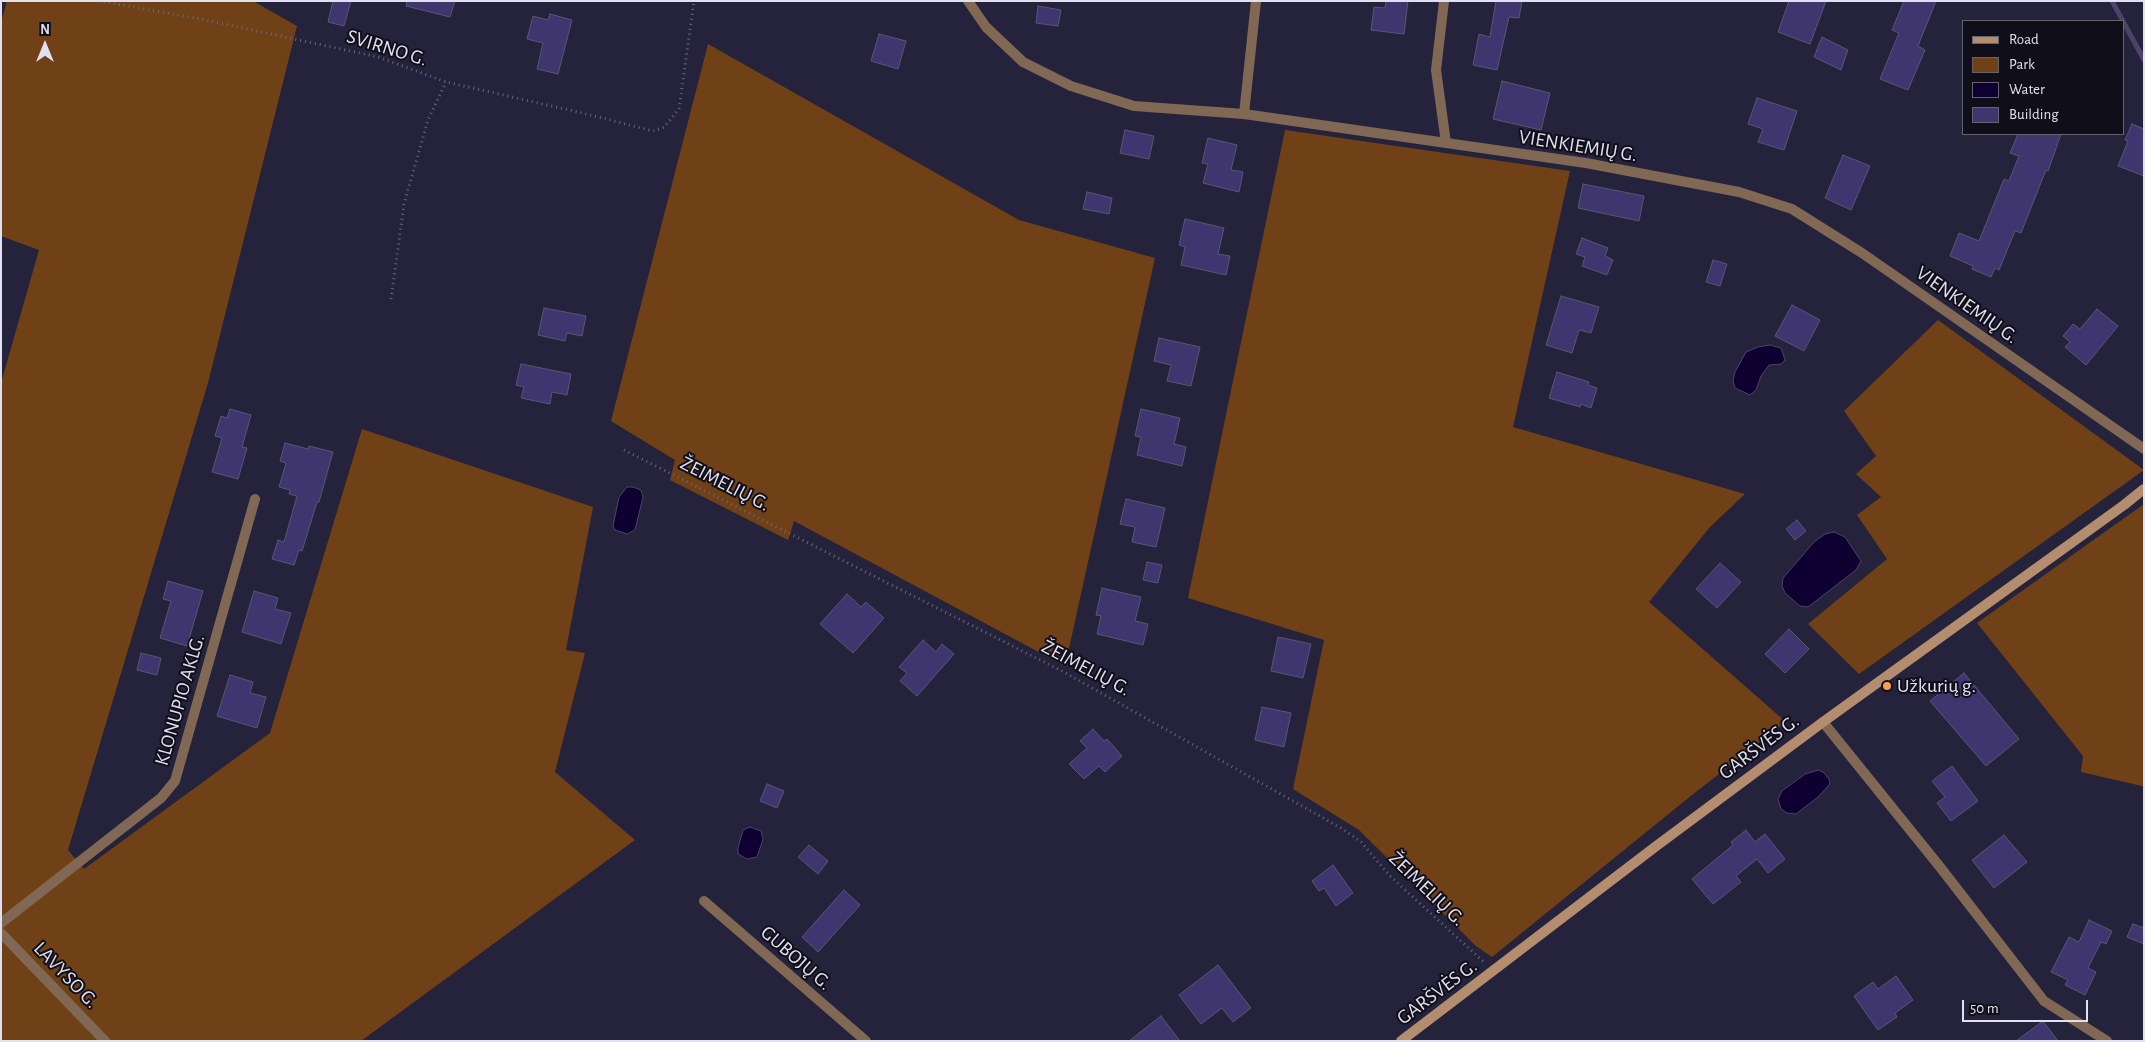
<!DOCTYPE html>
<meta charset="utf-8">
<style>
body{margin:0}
#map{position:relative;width:2145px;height:1042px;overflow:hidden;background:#25223b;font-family:"Alegreya Sans",sans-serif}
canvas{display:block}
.frame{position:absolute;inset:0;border:2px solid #e1e0f1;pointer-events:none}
.legend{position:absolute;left:1962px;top:20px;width:162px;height:115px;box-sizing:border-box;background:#0f0e19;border:1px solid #63626f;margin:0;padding:6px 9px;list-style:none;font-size:15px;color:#e1e0f1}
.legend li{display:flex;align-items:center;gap:10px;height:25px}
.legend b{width:25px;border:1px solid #63626f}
.north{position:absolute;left:20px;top:20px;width:50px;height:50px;-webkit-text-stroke:4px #0f0e19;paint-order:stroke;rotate:0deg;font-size:14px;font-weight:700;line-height:20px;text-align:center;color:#e1e0f1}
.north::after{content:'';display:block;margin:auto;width:18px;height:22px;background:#e1e0f1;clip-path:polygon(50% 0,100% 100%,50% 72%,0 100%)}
.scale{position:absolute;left:1962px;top:1000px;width:126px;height:22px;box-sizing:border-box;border:2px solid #e1e0f1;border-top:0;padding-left:6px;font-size:15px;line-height:18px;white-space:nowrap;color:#e1e0f1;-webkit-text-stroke:4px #0f0e19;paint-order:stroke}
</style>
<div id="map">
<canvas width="2145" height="1042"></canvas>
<div class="frame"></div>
<ul class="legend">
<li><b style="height:6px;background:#b48d6e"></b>Road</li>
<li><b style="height:14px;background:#704117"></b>Park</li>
<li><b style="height:14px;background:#0e0030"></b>Water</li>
<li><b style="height:14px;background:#3f366f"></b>Building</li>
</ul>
<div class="north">N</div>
<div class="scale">50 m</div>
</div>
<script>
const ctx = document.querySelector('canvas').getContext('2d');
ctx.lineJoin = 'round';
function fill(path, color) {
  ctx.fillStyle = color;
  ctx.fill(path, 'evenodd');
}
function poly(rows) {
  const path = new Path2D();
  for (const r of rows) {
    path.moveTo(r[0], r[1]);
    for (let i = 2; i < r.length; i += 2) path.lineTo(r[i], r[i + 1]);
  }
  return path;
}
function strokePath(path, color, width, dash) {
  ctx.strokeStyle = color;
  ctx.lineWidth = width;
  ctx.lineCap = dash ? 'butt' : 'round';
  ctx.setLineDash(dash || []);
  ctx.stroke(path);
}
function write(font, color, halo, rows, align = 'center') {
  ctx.font = font + ' "Alegreya Sans",sans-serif';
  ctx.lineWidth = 4;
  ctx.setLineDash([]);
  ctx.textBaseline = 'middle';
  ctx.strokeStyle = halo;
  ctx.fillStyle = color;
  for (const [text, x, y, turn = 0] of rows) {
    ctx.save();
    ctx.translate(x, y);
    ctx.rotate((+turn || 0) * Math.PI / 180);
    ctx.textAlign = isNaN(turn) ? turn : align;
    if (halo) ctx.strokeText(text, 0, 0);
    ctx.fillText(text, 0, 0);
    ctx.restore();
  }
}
fill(poly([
 [7,1,253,1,297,26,208,383,68,850,84,869,270,733,362,429,593,507,566,650,585,653,555,772,635,840,361,1041,1,1041,1,383,39,250,1,236,1,22],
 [708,44,1019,220,1155,258,1068,653,1063,665,794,521,788,540,670,480,675,460,611,421],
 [1285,130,1570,171,1513,427,1745,494,1710,527,1649,602,1786,722,1692,795,1492,957,1476,946,1359,830,1293,789,1324,640,1188,598],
 [1938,320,2144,470,1859,674,1808,624,1887,559,1857,515,1881,497,1856,474,1876,456,1844,411],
 [2144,504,2144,785,2142,786,2081,772,2083,756,1977,623]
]), '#704117');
const water = poly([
 [1770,345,1781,348,1785,360,1781,364,1769,365,1761,376,1756,390,1750,395,1735,388,1733,381,1735,372,1746,352,1758,347,1770,345],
 [627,487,633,487,641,490,643,497,635,530,627,534,615,530,613,526,619,497,627,487],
 [1834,532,1845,537,1861,561,1856,570,1808,607,1800,606,1785,593,1782,586,1783,578,1814,542,1825,534,1834,532],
 [1818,770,1823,772,1829,779,1830,784,1818,797,1796,814,1787,813,1781,809,1778,799,1782,791,1805,774,1818,770],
 [750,827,761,831,763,839,757,857,747,859,738,854,738,848,743,830,750,827]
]);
fill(water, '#0e0030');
strokePath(water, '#4d436a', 1);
strokePath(poly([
 [2112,1,2123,21],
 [2124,23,2144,60]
]), '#4d436a', 5);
const building = poly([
 [333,1,351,1,344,26,328,22,333,1],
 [407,1,455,1,450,17,406,6,407,1],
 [1386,1,1408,1,1404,34,1371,30,1374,7,1385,8,1386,1],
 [1496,1,1522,1,1519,18,1509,17,1497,70,1473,65,1479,34,1490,37,1496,1],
 [1789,1,1826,1,1810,44,1778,32,1789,1],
 [1904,1,1936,1,1918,46,1925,50,1908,90,1880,79,1899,33,1892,30,1904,1],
 [1038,6,1061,10,1058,26,1036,23,1038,6],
 [550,14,572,20,558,74,537,69,543,43,527,39,533,16,548,20,550,14],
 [879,34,906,41,898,69,871,61,879,34],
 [1822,37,1848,50,1841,70,1814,57,1822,37],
 [1502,81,1550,93,1541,130,1493,119,1502,81],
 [1757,98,1797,111,1784,150,1758,142,1763,129,1748,124,1757,98],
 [2132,124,2144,129,2144,176,2118,166,2128,141,2125,140,2132,124],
 [1125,130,1154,136,1149,159,1120,153,1125,130],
 [2018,134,2061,134,2048,171,2046,170,2021,233,2015,231,1999,270,1995,268,1991,277,1972,269,1973,266,1950,256,1959,233,1979,241,2004,179,2009,181,2019,156,2010,153,2018,134],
 [1208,138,1237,145,1231,170,1243,172,1239,192,1203,183,1208,164,1202,163,1208,138],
 [1843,155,1870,166,1851,210,1825,198,1843,155],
 [1583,184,1644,196,1639,221,1578,208,1583,184],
 [1087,192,1112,198,1109,214,1083,209,1087,192],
 [1185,219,1224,228,1218,254,1230,256,1226,275,1181,265,1185,247,1179,245,1185,219],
 [1582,238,1608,248,1605,256,1613,260,1607,275,1582,266,1585,257,1576,254,1582,238],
 [1713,260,1727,264,1720,286,1706,282,1713,260],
 [1561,296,1599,307,1591,333,1579,330,1572,353,1546,345,1561,296],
 [1792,305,1820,320,1804,351,1775,336,1792,305],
 [544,308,586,316,582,336,567,333,565,341,538,335,544,308],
 [2097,309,2118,326,2086,365,2065,347,2070,342,2063,336,2073,324,2080,329,2097,309],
 [1159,338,1200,347,1191,386,1167,381,1171,365,1154,361,1159,338],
 [521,364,571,374,567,395,552,392,550,404,521,398,524,387,516,385,521,364],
 [1557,372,1589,382,1588,385,1597,388,1591,408,1581,404,1580,407,1549,398,1557,372],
 [230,409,251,415,242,447,247,448,238,479,212,472,222,438,215,436,221,416,227,418,230,409],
 [1141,409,1180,418,1174,444,1186,447,1182,466,1137,455,1141,437,1135,436,1141,409],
 [285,443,308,449,309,446,333,452,319,502,317,502,302,551,299,550,294,565,272,559,278,540,284,542,297,496,289,494,290,490,279,487,286,463,280,461,285,443],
 [1126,499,1165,508,1156,547,1132,542,1135,527,1120,524,1126,499],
 [1797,520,1806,531,1795,540,1786,529,1797,520],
 [1147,562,1162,565,1158,583,1143,580,1147,562],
 [1720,563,1741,582,1717,608,1696,589,1720,563],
 [168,581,203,591,187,646,160,638,171,601,163,599,168,581],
 [1102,588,1141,597,1135,621,1148,624,1143,645,1097,634,1101,616,1096,615,1102,588],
 [254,591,278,598,275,609,291,613,281,644,242,632,254,591],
 [847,594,861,607,866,602,884,618,853,653,820,624,847,594],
 [1789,629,1809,649,1785,673,1765,654,1789,629],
 [1278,637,1311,644,1303,678,1271,671,1278,637],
 [923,640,936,652,942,644,954,654,917,696,900,681,907,673,899,667,923,640],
 [141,653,161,658,157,675,137,670,141,653],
 [1964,673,2019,739,1986,766,1930,701,1964,673],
 [230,675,253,682,250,693,266,697,257,728,217,716,230,675],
 [1262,707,1291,713,1284,747,1255,740,1262,707],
 [1093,729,1104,741,1107,739,1122,756,1105,772,1099,766,1084,779,1069,764,1087,748,1080,741,1093,729],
 [1952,766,1978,801,1951,821,1937,803,1945,797,1932,781,1952,766],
 [767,784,784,791,777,808,760,801,767,784],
 [1746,830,1755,842,1765,834,1785,859,1768,873,1757,859,1736,876,1741,882,1713,904,1692,879,1733,845,1731,842,1746,830],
 [2004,835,2027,862,1994,888,1972,860,2004,835],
 [809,845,828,861,818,874,798,857,809,845],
 [1333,865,1353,893,1336,906,1324,888,1319,891,1312,881,1333,865],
 [844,890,860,905,818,952,802,937,844,890],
 [2089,920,2112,931,2106,944,2101,942,2088,968,2096,972,2085,995,2065,985,2068,980,2051,972,2069,937,2079,942,2089,920],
 [2133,924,2144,928,2144,944,2127,937,2133,924],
 [1218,965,1251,1008,1233,1022,1222,1008,1201,1024,1179,995,1218,965],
 [1896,976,1913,1000,1895,1013,1897,1017,1878,1030,1854,996,1873,982,1878,989,1896,976],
 [1161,1016,1180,1041,1129,1041,1161,1016],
 [2043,1021,2058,1041,2016,1041,2043,1021]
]);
fill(building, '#3f366f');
strokePath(building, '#595673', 1);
strokePath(poly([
 [99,1,201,19,378,57,446,82,578,112,653,131,664,127,679,109,694,1],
 [391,299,404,204,428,120,446,82],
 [624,450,1060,670,1341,828,1361,842,1390,876,1484,962]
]), '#69677d', 3, [1, 4]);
strokePath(poly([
 [968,1,986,27,1023,62,1071,86,1134,106,1244,114,1586,163,1739,192,1792,209,1862,253,2144,449],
 [1444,1,1436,70,1446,143],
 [1244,114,1256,1],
 [1823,722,1940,867,2044,1001,2107,1041],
 [704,901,866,1041],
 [1,923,161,798,175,781,255,499],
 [1,933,105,1041]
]), '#816855', 10);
strokePath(poly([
 [1401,1041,1655,847,1823,722,2124,505,2144,489]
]), '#b48d6e', 10);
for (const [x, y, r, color] of [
 [1887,686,5,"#fa9f4f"]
]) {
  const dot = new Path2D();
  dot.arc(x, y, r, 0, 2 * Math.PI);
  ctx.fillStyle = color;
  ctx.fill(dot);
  strokePath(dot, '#0f0e19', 2);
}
write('20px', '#e1e0f1', '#0f0e19', [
 ["SVIRNO G.",387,48,17],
 ["VIENKIEMIŲ G.",1578,146,9],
 ["VIENKIEMIŲ G.",1967,305,35],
 ["ŽEIMELIŲ G.",725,484,27],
 ["ŽEIMELIŲ G.",1086,668,28],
 ["KLONUPIO AKLG.",180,700,-74],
 ["GARŠVĖS G.",1759,747,-37],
 ["ŽEIMELIŲ G.",1427,889,44],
 ["GUBOJŲ G.",796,958,41],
 ["LAVYSO G.",66,975,46],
 ["GARŠVĖS G.",1437,992,-37]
]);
write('20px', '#e1e0f1', '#0f0e19', [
 ["Užkurių g.",1897,686]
], 'left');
</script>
